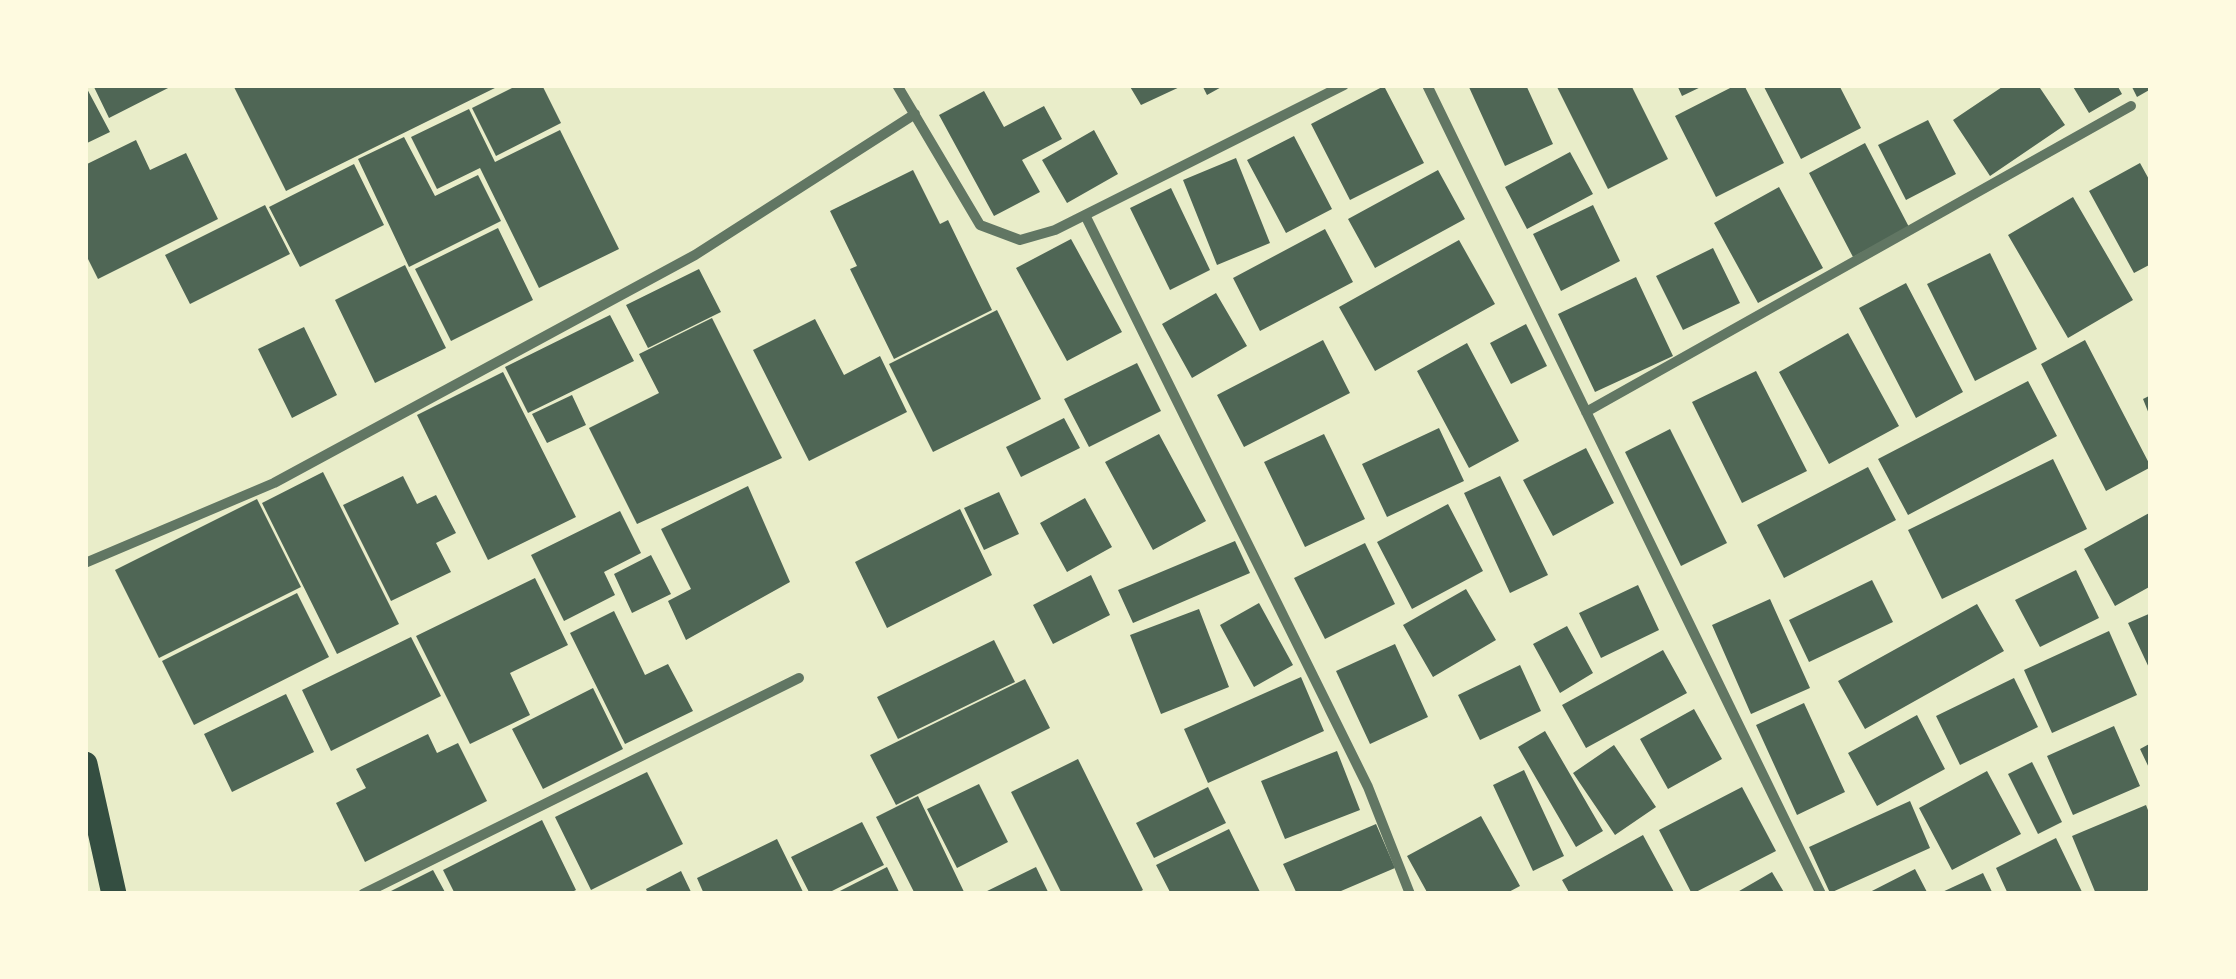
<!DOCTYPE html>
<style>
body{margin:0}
#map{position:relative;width:2236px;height:979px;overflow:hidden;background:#e9edc9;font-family:"Sofia Sans Condensed",sans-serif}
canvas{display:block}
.frame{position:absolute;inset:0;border:88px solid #fefae0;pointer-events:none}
</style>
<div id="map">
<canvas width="2236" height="979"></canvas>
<div class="frame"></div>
</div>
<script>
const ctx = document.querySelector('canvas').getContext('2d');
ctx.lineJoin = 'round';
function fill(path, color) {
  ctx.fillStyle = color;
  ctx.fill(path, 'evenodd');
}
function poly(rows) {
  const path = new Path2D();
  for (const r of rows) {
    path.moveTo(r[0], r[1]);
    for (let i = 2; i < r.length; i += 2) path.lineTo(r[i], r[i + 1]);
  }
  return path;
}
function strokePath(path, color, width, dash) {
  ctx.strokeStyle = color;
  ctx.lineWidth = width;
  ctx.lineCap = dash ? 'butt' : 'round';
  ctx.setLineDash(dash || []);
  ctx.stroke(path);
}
fill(poly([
 [85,85,110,132,85,144],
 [93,85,174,85,109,118],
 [233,85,501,85,286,191],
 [518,85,542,85,561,123,496,156,472,108],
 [1129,85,1184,85,1141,105],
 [1202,85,1225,85,1207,95],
 [1468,85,1526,85,1553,144,1505,166],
 [1556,85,1631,85,1668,159,1608,189],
 [1677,85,1705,85,1682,96],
 [1736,85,1744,85,1784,163,1716,197,1675,116],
 [1763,85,1839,85,1861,128,1801,159],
 [2005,85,2038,85,2065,125,1990,176,1953,120],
 [2072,85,2117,85,2122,94,2089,113],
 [2131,85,2151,85,2151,89,2137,97],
 [1384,86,1424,163,1350,200,1311,124],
 [984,91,1004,127,1044,106,1062,139,1022,160,1040,192,994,216,939,115],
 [469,109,495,162,560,130,619,249,539,288,480,168,437,189,411,137],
 [1928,120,1956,174,1906,200,1878,145],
 [1094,130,1118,174,1067,203,1042,160],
 [1294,136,1332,209,1286,233,1247,160],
 [404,137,435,196,478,175,501,221,409,267,358,159],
 [136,140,150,170,186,153,218,219,98,279,85,253,85,165],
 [1865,143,1909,227,1853,257,1809,173],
 [1570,152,1593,194,1527,229,1505,187],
 [1236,158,1270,243,1217,265,1183,180],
 [2140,163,2151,183,2151,264,2134,273,2089,191],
 [354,164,384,225,300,267,269,207],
 [913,170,940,224,948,220,992,310,894,359,850,269,857,266,830,211],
 [1438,170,1465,219,1375,268,1348,219],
 [1779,187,1823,268,1758,303,1714,223],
 [1171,188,1210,270,1170,290,1130,208],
 [2073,197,2133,300,2068,338,2008,235],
 [265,205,290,254,190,304,165,255],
 [1593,205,1620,261,1561,291,1533,234],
 [498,228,533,300,451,341,415,269],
 [1325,229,1353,282,1260,331,1233,278],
 [1071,239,1122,332,1067,361,1016,268],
 [1459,240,1495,304,1375,371,1339,307],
 [1713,248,1740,303,1683,330,1656,276],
 [1990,253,2037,349,1975,381,1927,284],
 [405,265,446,348,375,383,335,300],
 [699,269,721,312,648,348,626,305],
 [1636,277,1673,356,1595,392,1558,314],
 [1906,283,1963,392,1916,418,1859,308],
 [1216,293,1247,346,1192,378,1162,324],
 [997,310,1041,399,933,452,889,364],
 [610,315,634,361,528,413,505,367],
 [712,318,782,458,637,524,589,428,659,393,639,354],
 [815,319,844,375,880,356,907,412,809,461,753,350],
 [1526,324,1547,366,1511,384,1490,343],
 [304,327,337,395,292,418,258,349],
 [1848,333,1899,426,1829,464,1779,372],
 [1323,340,1350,393,1244,447,1217,395],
 [2085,340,2151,467,2106,491,2041,364],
 [1467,343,1519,441,1469,468,1417,371],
 [1137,363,1161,411,1089,447,1064,399],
 [1756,371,1807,471,1742,503,1692,402],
 [503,372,576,517,488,560,417,415],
 [2028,381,2057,436,1908,515,1878,459],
 [572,395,586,425,547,443,532,414],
 [2151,395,2151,419,2143,399],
 [1064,418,1080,448,1021,477,1006,447],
 [1439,428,1464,481,1387,517,1362,464],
 [1670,429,1727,543,1681,566,1625,452],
 [1159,434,1206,521,1153,550,1105,462],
 [1324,434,1365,519,1305,547,1264,462],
 [1586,448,1614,503,1553,536,1523,480],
 [2053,459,2087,529,1942,599,1908,530],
 [1868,467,1896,520,1784,578,1757,525],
 [323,472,399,624,337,654,262,503],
 [403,476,417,504,436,495,456,533,436,543,451,572,391,601,343,505],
 [1500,476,1548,575,1510,593,1464,493],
 [748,486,790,582,686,640,668,601,691,589,661,529],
 [999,492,1019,534,984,550,964,508],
 [1085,498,1112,547,1067,572,1040,523],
 [257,499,301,587,159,658,115,570],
 [1448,504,1483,571,1412,609,1377,542],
 [960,509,992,575,887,628,855,562],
 [620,511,641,553,604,572,615,595,564,621,531,555],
 [2151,512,2151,586,2115,606,2084,549],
 [1235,541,1250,573,1133,623,1118,590],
 [1365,543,1395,604,1325,639,1294,578],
 [651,555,671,594,632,613,614,574],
 [2076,570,2099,618,2040,647,2015,600],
 [1091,575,1110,615,1053,644,1033,605],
 [535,578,568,645,510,673,530,715,470,744,416,636],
 [1872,580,1893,622,1809,662,1789,620],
 [1638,585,1659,630,1601,658,1579,613],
 [1466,589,1496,640,1433,677,1403,625],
 [297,593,329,657,194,725,162,661],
 [1770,599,1810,688,1751,714,1712,625],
 [1259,603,1293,665,1254,687,1220,625],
 [1977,604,2004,651,1865,729,1838,681],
 [1199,609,1229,687,1161,714,1130,635],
 [614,611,645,675,668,664,693,711,625,744,570,633],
 [2151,613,2151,672,2128,623],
 [1567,626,1593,673,1560,693,1533,644],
 [2109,631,2137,695,2052,733,2024,670],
 [411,637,441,696,331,751,302,690],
 [994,640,1015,682,898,739,877,697],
 [1395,644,1428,717,1370,744,1336,671],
 [1663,650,1687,693,1586,748,1562,705],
 [1520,665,1541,711,1480,740,1458,695],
 [1301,677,1324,731,1208,783,1184,729],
 [2014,678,2038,727,1960,765,1936,716],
 [1025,679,1050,728,896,805,870,755],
 [593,688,623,749,543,789,512,729],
 [286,694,314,752,232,792,204,734],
 [1804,703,1845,792,1797,815,1756,725],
 [1694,709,1722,759,1668,789,1640,739],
 [1917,715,1945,769,1877,806,1848,753],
 [2114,726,2140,786,2073,815,2047,756],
 [1545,731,1603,831,1576,847,1518,747],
 [428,734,437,753,458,743,487,801,365,862,336,803,366,788,356,769],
 [2151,743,2151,772,2140,749],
 [1614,745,1656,807,1615,835,1573,773],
 [1337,751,1360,810,1285,839,1261,781],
 [1078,759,1143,890,1136,894,1062,894,1011,792],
 [2032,762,2062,822,2038,834,2008,774],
 [1524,770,1564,856,1533,871,1493,785],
 [1987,771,2021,834,1952,870,1919,808],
 [647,772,683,844,591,890,555,817],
 [979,784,1008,842,957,868,927,809],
 [1208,787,1226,823,1154,858,1136,823],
 [1742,787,1776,851,1692,894,1659,830],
 [918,796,965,894,915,894,876,817],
 [1910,801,1930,848,1830,893,1809,847],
 [2146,805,2151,818,2151,889,2139,894,2096,894,2072,836],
 [1481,816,1520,886,1505,894,1428,894,1407,856],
 [542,820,576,890,568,894,455,894,443,870],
 [862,822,884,865,826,894,810,894,791,857],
 [1376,824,1395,868,1334,894,1297,894,1283,864],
 [1229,829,1261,894,1171,894,1156,865],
 [1643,835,1675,894,1570,894,1562,880],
 [2056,838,2083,894,2008,894,1996,868],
 [777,839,804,894,704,894,697,878],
 [887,867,900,894,834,894],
 [1036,867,1049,894,981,894],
 [1915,869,1928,894,1866,894],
 [433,870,446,894,385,894],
 [681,871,692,894,648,894,646,889],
 [1772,872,1785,894,1734,894],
 [1983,873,1993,894,1938,894]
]), '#4f6655');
strokePath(poly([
 [897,85,980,225,1020,240,1055,230,1344,85],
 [1427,85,1821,894],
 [1085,215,1368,787,1410,894],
 [1586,412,2131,106],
 [85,563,274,483,695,255,915,114],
 [363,894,799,678]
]), '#617663', 10);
strokePath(poly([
 [85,764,114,894]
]), '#344e41', 25);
</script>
